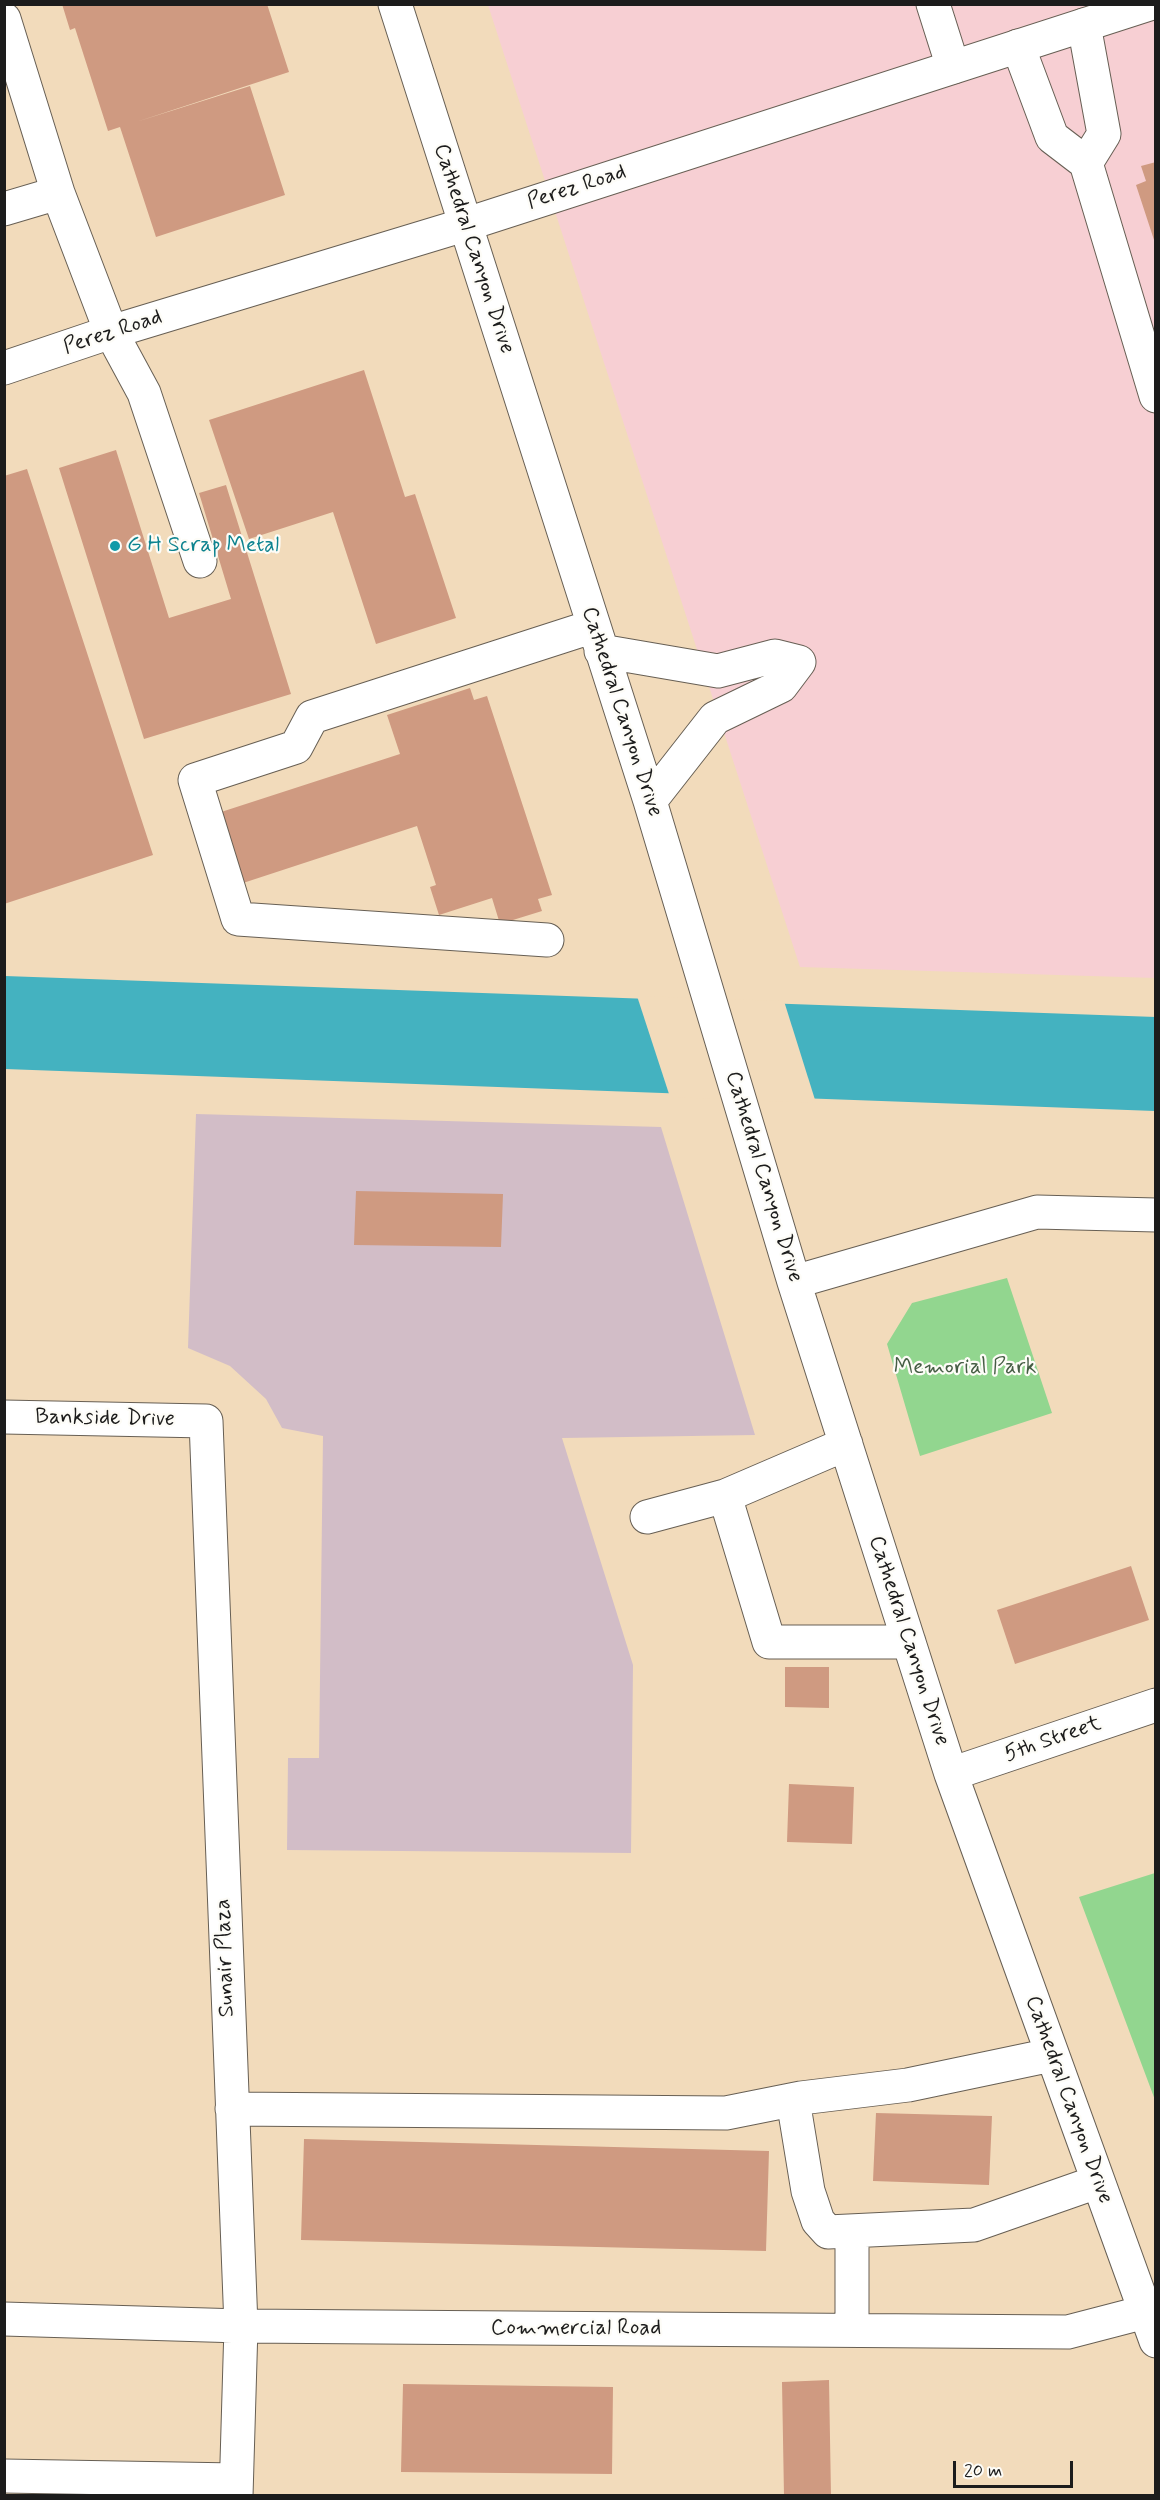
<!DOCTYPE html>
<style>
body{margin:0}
#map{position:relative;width:1160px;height:2500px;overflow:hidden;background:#f2dbbb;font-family:Mynerve,sans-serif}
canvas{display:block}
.frame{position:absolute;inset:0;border:6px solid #1c1c1c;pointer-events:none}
.scale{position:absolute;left:953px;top:2461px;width:120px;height:27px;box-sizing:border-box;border:3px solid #1c1c1c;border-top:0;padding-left:8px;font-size:18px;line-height:21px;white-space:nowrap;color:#1c1c1c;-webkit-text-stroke:4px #fdfcf7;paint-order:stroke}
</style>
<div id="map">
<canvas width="1160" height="2500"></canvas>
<div class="frame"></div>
<div class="scale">20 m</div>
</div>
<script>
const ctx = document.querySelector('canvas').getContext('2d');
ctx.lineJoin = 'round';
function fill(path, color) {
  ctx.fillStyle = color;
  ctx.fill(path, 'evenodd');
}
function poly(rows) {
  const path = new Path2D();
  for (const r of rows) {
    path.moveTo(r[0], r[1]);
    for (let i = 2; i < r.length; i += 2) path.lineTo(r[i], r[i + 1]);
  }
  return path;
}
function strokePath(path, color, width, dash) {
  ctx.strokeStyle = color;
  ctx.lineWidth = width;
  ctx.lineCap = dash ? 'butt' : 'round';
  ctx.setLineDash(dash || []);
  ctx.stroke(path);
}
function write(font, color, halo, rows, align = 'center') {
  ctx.font = font + ' Mynerve,sans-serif';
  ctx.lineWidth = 4.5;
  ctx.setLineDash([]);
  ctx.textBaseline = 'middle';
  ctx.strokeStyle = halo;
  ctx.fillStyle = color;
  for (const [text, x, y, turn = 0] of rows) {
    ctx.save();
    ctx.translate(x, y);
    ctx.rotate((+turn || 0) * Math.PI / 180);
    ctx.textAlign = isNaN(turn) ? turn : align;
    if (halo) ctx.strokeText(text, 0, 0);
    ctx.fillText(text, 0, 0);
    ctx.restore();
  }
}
fill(poly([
 [488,5,1155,5,1155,978,800,967]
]), '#f7cfd3');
fill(poly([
 [196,1114,661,1127,755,1435,562,1438,633,1665,631,1853,287,1850,288,1758,319,1758,323,1436,282,1428,266,1399,230,1366,188,1348]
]), '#d2bdc7');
fill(poly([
 [1007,1278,1052,1413,920,1456,887,1344,912,1303],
 [1155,1873,1156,1873,1155,2100,1079,1897]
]), '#92d68f');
fill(poly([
 [5,976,1156,1017,1155,1111,5,1069]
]), '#44b2c0');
fill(poly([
 [637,996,784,1001,816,1103,670,1097]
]), '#f2dbbb');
fill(poly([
 [62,4,267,4,289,72,136,122,250,86,285,195,156,237,120,127,108,131,75,28,70,30],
 [1156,162,1156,243,1155,243,1136,185,1146,181,1141,166],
 [364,370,405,497,415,494,456,618,376,644,333,512,249,539,209,420],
 [116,450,169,618,231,599,199,493,226,485,291,694,144,739,59,468],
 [27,469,153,855,4,904,4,476],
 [470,688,474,700,487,696,552,895,538,899,542,911,500,924,492,898,439,915,430,887,436,885,417,826,240,884,215,814,400,754,387,715],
 [356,1191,503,1194,501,1247,354,1245],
 [1131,1566,1149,1620,1015,1664,997,1610],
 [785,1667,829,1667,829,1708,785,1707],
 [789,1784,854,1787,852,1844,787,1842],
 [876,2113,992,2116,989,2185,873,2181],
 [304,2139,769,2151,766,2251,301,2240],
 [829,2380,831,2496,784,2496,782,2382],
 [403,2384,613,2387,612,2474,401,2472]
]), '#cf9a81');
const minor = poly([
 [395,4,650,801,794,1282,951,1774,1156,2341],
 [933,4,953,67],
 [4,19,58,193,111,332,144,393,200,561],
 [1084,25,1104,134,1086,163],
 [1018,46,1052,137,1086,163,1156,396],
 [4,209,58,193],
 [601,651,718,671,775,656,799,662,781,686,715,718,650,801],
 [547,940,238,919,195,780,296,747,312,717,594,626],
 [794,1282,1037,1212,1156,1215],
 [4,1417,206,1421,241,2326,236,2496],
 [725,1496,769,1642,909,1642],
 [647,1517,725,1496,846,1444],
 [951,1774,1156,1705],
 [793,2100,808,2191,818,2221,828,2232,974,2225,1097,2182],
 [232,2109,726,2113,801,2098,908,2085,1051,2055],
 [852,2231,852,2330],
 [4,2319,241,2326,1068,2332,1145,2312],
 [4,2476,236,2480]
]);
const major = poly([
 [4,368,111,332,464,225,1149,4]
]);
strokePath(minor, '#675f54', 35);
strokePath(major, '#675f54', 35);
strokePath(minor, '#fff', 33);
strokePath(major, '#fff', 33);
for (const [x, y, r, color] of [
 [115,546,6,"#0f9aa8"]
]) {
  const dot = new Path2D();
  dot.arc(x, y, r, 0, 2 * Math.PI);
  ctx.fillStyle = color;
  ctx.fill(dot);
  strokePath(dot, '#fdfcf7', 2);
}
write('22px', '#1c1c1c', '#fdfcf7', [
 ["Perez Road",577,188,-18],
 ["Cathedral Canyon Drive",473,249,72],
 ["Perez Road",113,333,-18],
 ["Cathedral Canyon Drive",621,712,72],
 ["Cathedral Canyon Drive",763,1177,73],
 ["Bankside Drive",105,1419,1],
 ["Cathedral Canyon Drive",908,1641,72],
 ["5th Street",1053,1740,-19],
 ["Sunair Plaza",226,1958,-92],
 ["Cathedral Canyon Drive",1068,2100,70],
 ["Commercial Road",576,2329]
]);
write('22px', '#0d838f', '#fdfcf7', [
 ["G H Scrap Metal",127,546]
], 'left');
write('22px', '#455d44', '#fdfcf7', [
 ["Memorial Park",965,1368]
]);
</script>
